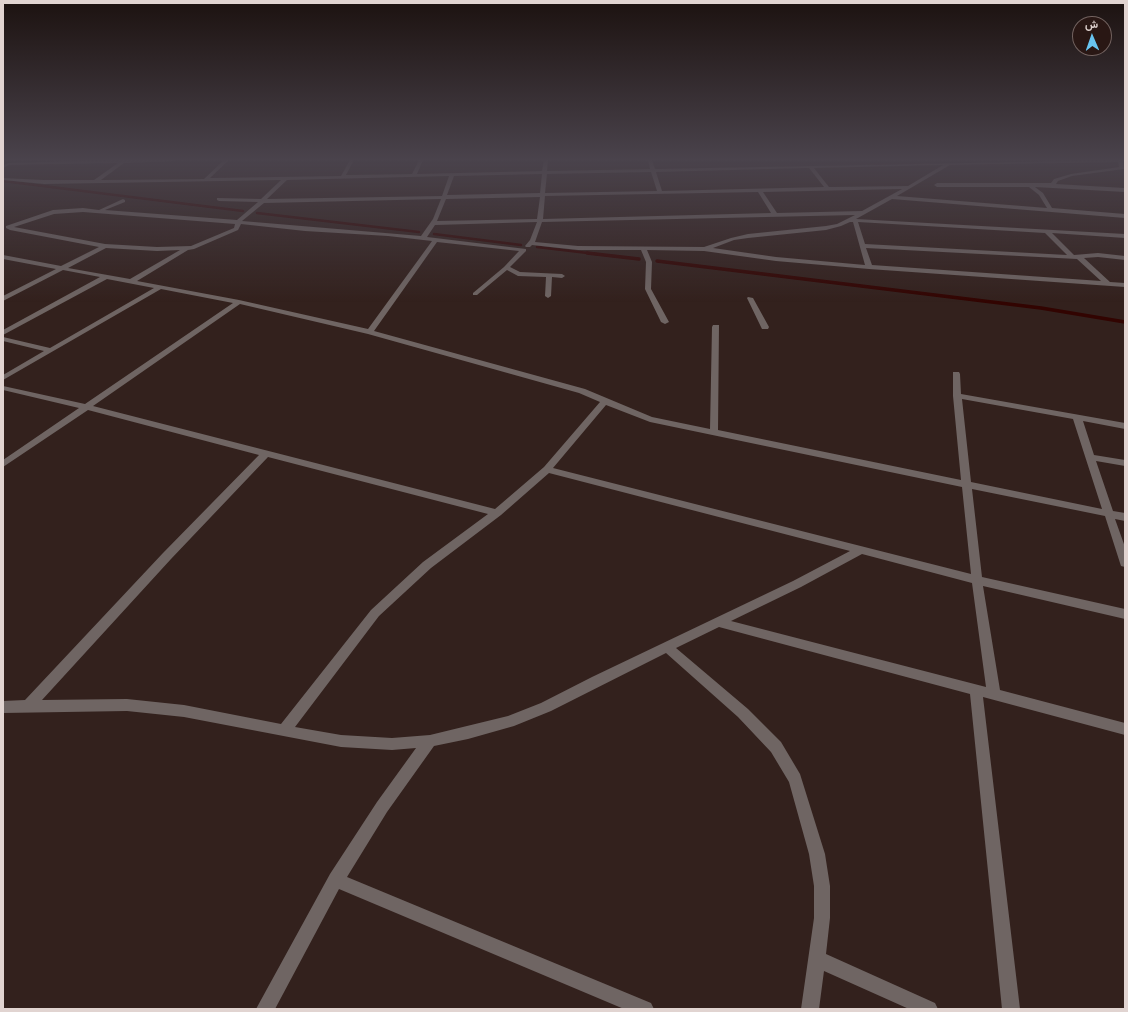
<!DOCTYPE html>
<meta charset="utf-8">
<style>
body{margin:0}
#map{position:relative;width:1128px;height:1012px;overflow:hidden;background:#33211d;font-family:"Zilla Slab",Vazirmatn,serif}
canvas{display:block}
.frame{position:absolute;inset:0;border:4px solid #e1d4d1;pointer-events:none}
.north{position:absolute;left:1072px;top:16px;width:40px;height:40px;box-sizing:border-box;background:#291714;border:1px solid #736360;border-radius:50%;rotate:358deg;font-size:11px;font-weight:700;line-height:16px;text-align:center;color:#e1d4d1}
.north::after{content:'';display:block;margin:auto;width:14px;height:18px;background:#68c4f0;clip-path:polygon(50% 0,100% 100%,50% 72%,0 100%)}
</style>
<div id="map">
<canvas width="1128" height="1012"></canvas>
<div class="frame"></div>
<div class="north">ش</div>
</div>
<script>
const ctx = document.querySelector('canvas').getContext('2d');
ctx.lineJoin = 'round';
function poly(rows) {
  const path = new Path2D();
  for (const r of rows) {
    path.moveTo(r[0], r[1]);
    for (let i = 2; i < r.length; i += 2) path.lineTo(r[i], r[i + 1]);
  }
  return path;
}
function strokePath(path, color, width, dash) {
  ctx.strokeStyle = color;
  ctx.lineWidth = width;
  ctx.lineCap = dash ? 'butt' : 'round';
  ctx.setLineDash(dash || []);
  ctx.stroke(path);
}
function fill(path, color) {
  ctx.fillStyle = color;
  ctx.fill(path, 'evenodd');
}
strokePath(poly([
 [3,181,243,211],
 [257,213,419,232],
 [434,234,521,245],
 [537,247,596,254]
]), '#320401', 2.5);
strokePath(poly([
 [587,253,639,259],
 [657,261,1041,308,1125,322]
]), '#320401', 3.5);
fill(poly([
 [119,160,175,160,173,161,124,163,101,180,204,179,224,160,229,160,210,178,341,176,350,160,354,160,346,175,412,174,419,160,423,160,417,174,542,171,544,160,548,160,547,171,650,169,648,160,652,160,655,169,1125,160,1125,161,1123,161,1124,169,1072,176,1058,181,1056,184,1125,188,1125,192,1035,187,1043,193,1052,208,1125,214,1125,218,892,199,856,219,1125,234,1125,238,1052,233,1074,255,1098,253,1125,256,1125,260,1098,257,1084,258,1110,282,1125,283,1125,287,869,269,776,261,704,251,647,250,652,262,651,289,669,322,665,324,661,322,645,289,646,262,641,250,578,250,532,245,530,247,526,247,525,246,530,240,537,222,435,225,427,237,526,249,526,251,510,267,520,272,562,274,565,276,562,278,552,277,551,296,548,298,545,296,546,277,518,276,507,270,477,295,473,295,473,293,504,267,519,251,437,242,374,331,585,389,652,417,710,429,712,327,713,325,719,325,718,430,961,480,953,396,953,372,959,372,960,374,961,394,1125,423,1125,429,1083,421,1094,455,1125,460,1125,466,1096,461,1113,511,1125,513,1125,521,1115,519,1125,547,1125,567,1121,566,1120,563,1105,516,972,489,982,577,1125,609,1125,619,983,586,1000,690,1125,723,1125,735,983,697,1020,1009,1002,1009,970,694,719,627,676,648,748,709,781,742,800,774,825,854,830,886,830,918,826,954,935,1003,938,1009,909,1009,824,971,819,1009,801,1009,814,918,814,886,809,854,789,782,771,752,738,717,666,653,551,711,514,726,468,739,434,746,387,812,347,877,651,1003,654,1009,624,1009,339,889,275,1009,256,1009,330,874,377,802,416,748,392,750,341,747,184,717,127,711,3,713,3,701,25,700,163,553,259,455,88,410,3,467,3,460,79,408,3,390,3,386,85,404,233,303,161,289,3,380,3,375,44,351,3,341,3,337,50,348,154,288,107,279,3,335,3,330,100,277,63,270,3,301,3,296,56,269,3,259,3,255,61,266,99,247,10,230,6,228,6,226,53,210,83,208,99,210,123,199,125,200,125,202,105,210,237,220,258,202,219,201,217,200,217,198,261,199,281,180,44,184,3,180,3,178,44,180,94,180,118,163,9,165,3,168,3,165,8,163,119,160],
 [1118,162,1119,167,1071,174,1054,179,1051,183,937,183,934,185,937,187,1029,187,1039,195,1047,208,897,196,950,165,1118,162],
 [943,165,908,186,829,187,814,168,943,165],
 [809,168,824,187,662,191,656,172,809,168],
 [651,172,657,191,545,193,547,174,651,172],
 [542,174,540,193,447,195,454,176,542,174],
 [449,176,442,196,267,199,287,180,449,176],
 [902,189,862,211,777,213,763,192,902,189],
 [758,192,771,213,543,219,545,196,758,192],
 [540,197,537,219,437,221,446,199,540,197],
 [441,199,433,219,421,236,242,221,264,203,441,199],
 [83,212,235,224,234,228,191,246,157,247,105,244,14,227,54,214,83,212],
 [855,215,837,224,826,226,748,234,731,238,704,247,578,246,535,242,542,222,855,215],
 [850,222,853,222,865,265,776,257,713,248,734,240,748,238,826,230,841,226,850,222],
 [858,222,1045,233,1067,255,865,244,858,222],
 [241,224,305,231,388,236,432,241,368,329,239,300,137,281,188,250,194,249,238,230,241,224],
 [106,248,157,251,180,250,130,279,68,268,106,248],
 [866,248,1077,259,1101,281,872,265,866,248],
 [240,304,368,334,579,393,600,402,544,467,495,509,93,406,240,304],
 [962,399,1073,419,1102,509,971,482,962,399],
 [606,405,650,422,962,487,971,574,553,468,606,405],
 [268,457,488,514,423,562,371,610,281,724,184,705,127,699,42,700,171,559,268,457],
 [549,473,850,551,793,581,592,677,541,703,508,716,430,735,392,738,341,735,295,727,379,616,431,568,501,515,549,473],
 [862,554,972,583,986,687,731,621,801,587,862,554],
 [748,297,753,298,769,327,768,329,762,329,761,327,747,298,748,297]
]), '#6f6563');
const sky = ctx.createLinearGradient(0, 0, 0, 302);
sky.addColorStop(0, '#1c1210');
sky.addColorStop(0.53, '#4a434c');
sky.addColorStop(1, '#4a434c00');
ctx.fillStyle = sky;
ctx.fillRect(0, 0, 1128, 302);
</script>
